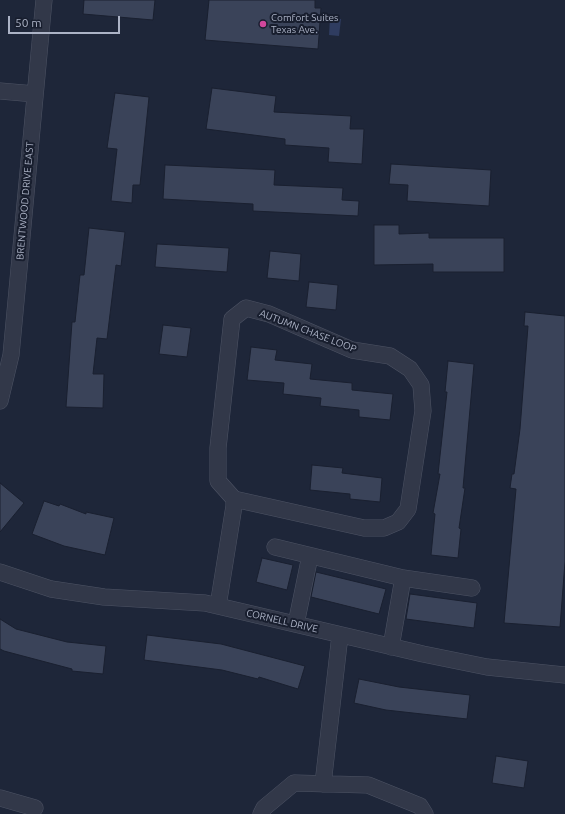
<!DOCTYPE html>
<style>
body{margin:0}
#map{position:relative;width:565px;height:814px;overflow:hidden;background:#1e2639;font-family:Ubuntu,sans-serif}
canvas{display:block}
.scale{position:absolute;left:8px;top:16px;width:112px;height:18px;box-sizing:border-box;border:2px solid #acb3c6;border-top:0;padding-left:5px;font-size:12px;line-height:14px;white-space:nowrap;color:#acb3c6;-webkit-text-stroke:3px #181e2e;paint-order:stroke}
</style>
<div id="map">
<canvas width="565" height="814"></canvas>
<div class="scale">50 m</div>
</div>
<script>
const ctx = document.querySelector('canvas').getContext('2d');
ctx.lineJoin = 'round';
function fill(path, color) {
  ctx.fillStyle = color;
  ctx.fill(path, 'evenodd');
}
function poly(rows) {
  const path = new Path2D();
  for (const r of rows) {
    path.moveTo(r[0], r[1]);
    for (let i = 2; i < r.length; i += 2) path.lineTo(r[i], r[i + 1]);
  }
  return path;
}
function strokePath(path, color, width, dash) {
  ctx.strokeStyle = color;
  ctx.lineWidth = width;
  ctx.lineCap = dash ? 'butt' : 'round';
  ctx.setLineDash(dash || []);
  ctx.stroke(path);
}
function write(font, color, halo, rows, align = 'center') {
  ctx.font = font + ' Ubuntu,sans-serif';
  ctx.lineWidth = 4;
  ctx.setLineDash([]);
  ctx.textBaseline = 'middle';
  ctx.strokeStyle = halo;
  ctx.fillStyle = color;
  for (const [text, x, y, turn = 0] of rows) {
    ctx.save();
    ctx.translate(x, y);
    ctx.rotate((+turn || 0) * Math.PI / 180);
    ctx.textAlign = isNaN(turn) ? turn : align;
    if (halo) ctx.strokeText(text, 0, 0);
    ctx.fillText(text, 0, 0);
    ctx.restore();
  }
}
fill(poly([
 [330,18,341,19,339,36,329,35]
]), '#2f3c60');
const building = poly([
 [84,0,155,0,153,20,83,14,84,0],
 [209,0,315,0,315,8,321,8,318,49,205,40,209,0],
 [212,88,276,96,274,112,351,116,350,129,364,129,362,164,328,162,329,148,285,145,285,139,206,129,212,88],
 [115,93,149,97,140,185,133,185,132,203,111,201,117,149,107,148,115,93],
 [391,164,491,170,489,206,407,201,408,185,389,184,391,164],
 [165,165,275,170,274,185,343,188,342,200,359,201,358,216,253,211,253,204,163,199,165,165],
 [374,225,399,225,399,234,429,233,429,238,504,238,504,272,433,272,433,264,374,265,374,225],
 [89,228,125,232,121,266,116,265,107,339,97,338,93,374,104,374,103,408,66,407,72,322,75,322,80,275,84,275,89,228],
 [157,244,229,248,227,272,155,267,157,244],
 [270,251,301,254,299,281,267,278,270,251],
 [309,282,338,285,336,310,306,307,309,282],
 [525,312,565,316,565,562,560,627,504,623,516,489,510,488,512,474,514,474,520,429,528,326,524,326,525,312],
 [163,325,191,328,187,357,159,354,163,325],
 [251,347,277,350,275,360,312,364,310,379,352,383,352,390,393,394,390,420,359,417,359,410,320,406,321,398,283,394,284,383,247,380,251,347],
 [448,361,474,364,463,488,465,488,459,528,461,529,458,558,431,555,435,514,433,513,440,474,438,474,447,392,445,392,448,361],
 [312,465,343,468,342,473,382,478,380,502,350,499,350,494,310,490,312,465],
 [0,483,24,503,0,532,0,483],
 [44,501,59,506,60,504,86,514,86,512,114,518,105,555,64,546,32,534,44,501],
 [262,558,293,565,287,590,256,582,262,558],
 [316,572,386,589,379,614,311,597,316,572],
 [410,594,477,603,474,628,406,619,410,594],
 [0,619,16,629,67,642,106,646,103,674,72,671,72,669,4,651,0,649,0,619],
 [147,635,221,644,305,666,298,689,259,677,258,679,222,670,144,660,147,635],
 [359,679,399,687,470,695,467,719,386,710,354,703,359,679],
 [496,756,528,761,524,788,492,783,496,756]
]);
fill(building, '#3a4359');
strokePath(building, '#1a2030', 1);
const minor = poly([
 [0,91,35,94],
 [0,401,11,355,44,0],
 [275,547,403,578],
 [0,572,51,589,104,597,205,603,423,654,487,667,565,675],
 [218,606,234,506,234,499,218,481,218,448,232,319,246,308,269,314,352,350,390,356,410,369,421,385,423,411,408,509,398,522,384,528,364,528,234,499],
 [296,624,310,556],
 [391,647,403,578,472,588],
 [323,784,340,635],
 [0,798,35,808],
 [261,814,264,808,294,783,368,785,420,806,425,814]
]);
strokePath(minor, '#4d5364', 17);
strokePath(minor, '#323849', 16);
for (const [x, y, r, color] of [
 [263,24,4,"#d1479c"]
]) {
  const dot = new Path2D();
  dot.arc(x, y, r, 0, 2 * Math.PI);
  ctx.fillStyle = color;
  ctx.fill(dot);
  strokePath(dot, '#181e2e', 1.5);
}
write('10px', '#acb3c6', '#181e2e', [
 ["Comfort Suites",271,18],
 ["Texas Ave.",271,30]
], 'left');
write('10px', '#acb3c6', '#181e2e', [
 ["BRENTWOOD DRIVE EAST",25,201,-85],
 ["AUTUMN CHASE LOOP",308,331,21],
 ["CORNELL DRIVE",282,621,13]
]);
</script>
